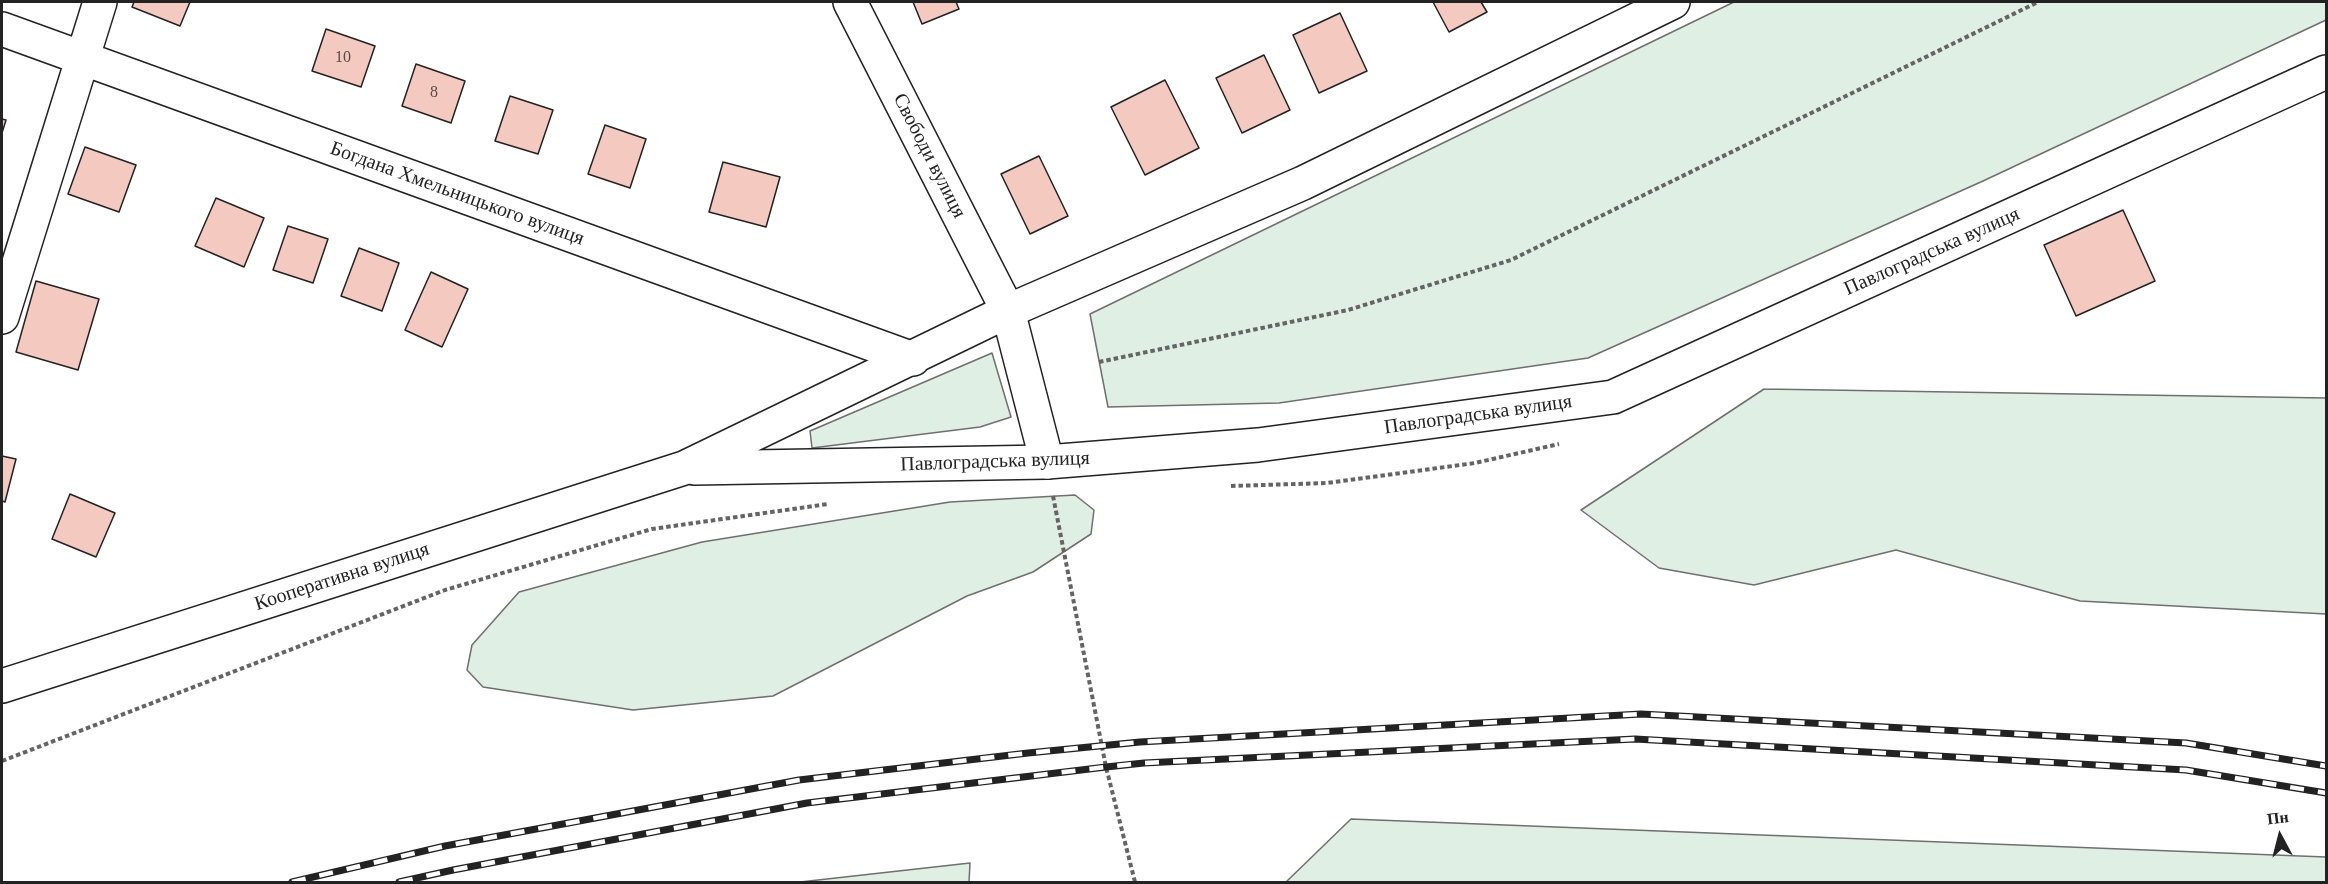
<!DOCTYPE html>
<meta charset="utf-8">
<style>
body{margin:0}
#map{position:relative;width:2328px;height:884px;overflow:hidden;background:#fff;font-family:"Times New Roman",serif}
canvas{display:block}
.frame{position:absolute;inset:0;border:3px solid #222;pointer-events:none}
.north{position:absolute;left:2250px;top:806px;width:60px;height:60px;-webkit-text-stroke:4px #fff;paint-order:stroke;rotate:353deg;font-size:16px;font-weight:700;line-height:24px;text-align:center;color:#222}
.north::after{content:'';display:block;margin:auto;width:21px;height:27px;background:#222;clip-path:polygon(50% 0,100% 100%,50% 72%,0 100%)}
</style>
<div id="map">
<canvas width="2328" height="884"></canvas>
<div class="frame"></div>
<div class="north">Пн</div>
</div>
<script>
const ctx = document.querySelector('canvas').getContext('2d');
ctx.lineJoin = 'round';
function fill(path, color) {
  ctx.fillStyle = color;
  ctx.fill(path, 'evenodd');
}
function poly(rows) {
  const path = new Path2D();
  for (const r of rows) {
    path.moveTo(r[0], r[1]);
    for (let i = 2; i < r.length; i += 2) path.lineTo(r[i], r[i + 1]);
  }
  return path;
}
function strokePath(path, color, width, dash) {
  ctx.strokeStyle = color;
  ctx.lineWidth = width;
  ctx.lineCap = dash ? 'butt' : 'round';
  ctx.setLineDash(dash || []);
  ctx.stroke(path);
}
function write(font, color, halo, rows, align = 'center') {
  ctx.font = font + ' "Times New Roman",serif';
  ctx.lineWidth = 4.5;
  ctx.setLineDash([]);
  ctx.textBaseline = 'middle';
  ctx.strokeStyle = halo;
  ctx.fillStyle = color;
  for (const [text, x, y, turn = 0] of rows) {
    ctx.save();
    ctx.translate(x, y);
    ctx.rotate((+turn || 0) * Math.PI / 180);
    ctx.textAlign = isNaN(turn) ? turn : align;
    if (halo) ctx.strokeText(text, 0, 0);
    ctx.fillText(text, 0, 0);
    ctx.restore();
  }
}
const green = poly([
 [1734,2,2326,2,2326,20,1983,181,1588,358,1279,403,1108,407,1090,314,1734,2],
 [992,353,1011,417,980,427,812,448,810,431,992,353],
 [1764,389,2326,398,2326,614,2080,601,1896,550,1754,585,1659,568,1581,510,1764,389],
 [1075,495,1094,510,1091,534,1033,572,967,596,773,696,633,710,483,687,467,670,472,645,519,592,702,542,950,502,1075,495],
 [1351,819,2326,857,2326,882,1286,882,1351,819],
 [970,863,969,882,800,882,970,863]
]);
fill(green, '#e0efe3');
strokePath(green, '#6f6f6f', 1.5);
const building = poly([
 [134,2,190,2,180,26,132,7,134,2],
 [913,2,956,2,959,9,922,24,913,2],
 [1433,2,1481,2,1487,12,1449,32,1433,2],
 [1340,13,1367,71,1319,93,1293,35,1340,13],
 [326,29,375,46,361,87,312,71,326,29],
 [1264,55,1290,110,1242,133,1216,78,1264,55],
 [416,64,465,81,451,123,402,106,416,64],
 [1165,80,1199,148,1145,175,1111,107,1165,80],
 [510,96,553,110,538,154,495,141,510,96],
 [2,119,6,120,2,133,2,119],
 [605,125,646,139,630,188,588,174,605,125],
 [85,147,136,165,119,212,68,194,85,147],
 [1039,156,1068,216,1030,234,1001,174,1039,156],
 [723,162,780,177,766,227,709,212,723,162],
 [216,198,264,218,244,267,195,246,216,198],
 [2123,210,2155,281,2076,316,2044,245,2123,210],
 [288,226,328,239,313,283,273,270,288,226],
 [359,248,399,263,382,311,341,296,359,248],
 [431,272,468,289,442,347,405,330,431,272],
 [36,281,99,299,78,370,16,352,36,281],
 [2,456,16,459,5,502,2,501,2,456],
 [70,494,115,513,96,557,52,539,70,494]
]);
fill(building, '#f3c9c0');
strokePath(building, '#222', 1.5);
const minor = poly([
 [850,2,1008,311,1047,462],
 [2,29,913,359],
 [2,317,100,2]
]);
const primary = poly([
 [694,468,1047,462,1258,445,1613,397,2326,72],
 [2,686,684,468,1008,311,1303,183,1673,2]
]);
strokePath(minor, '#222', 36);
strokePath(primary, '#222', 36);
strokePath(poly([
 [1099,362,1348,310,1511,260,2038,2],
 [1231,486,1327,483,1475,463,1559,444],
 [1053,496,1106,767,1135,882],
 [2,761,445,590,652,529,828,504]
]), '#646464', 4, [4.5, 3]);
strokePath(minor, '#fff', 33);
strokePath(primary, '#fff', 33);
const rail = poly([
 [292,882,445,846,799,780,1028,753,1140,742,1641,714,2186,743,2326,766],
 [399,882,453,870,807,803,1106,767,1144,763,1635,739,2186,770,2326,793]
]);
strokePath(rail, '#222', 7);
strokePath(rail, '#fff', 4.5, [14]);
write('16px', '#564c4a', null, [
 ["10",343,58],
 ["8",434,93]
]);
write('20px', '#222', '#fff', [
 ["Свободи вулиця",929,156,63],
 ["Богдана Хмельницького вулиця",457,194,20],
 ["Павлоградська вулиця",1932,252,-24],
 ["Павлоградська вулиця",1478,415,-8],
 ["Павлоградська вулиця",995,462,-2],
 ["Кооперативна вулиця",342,577,-18]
]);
</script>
